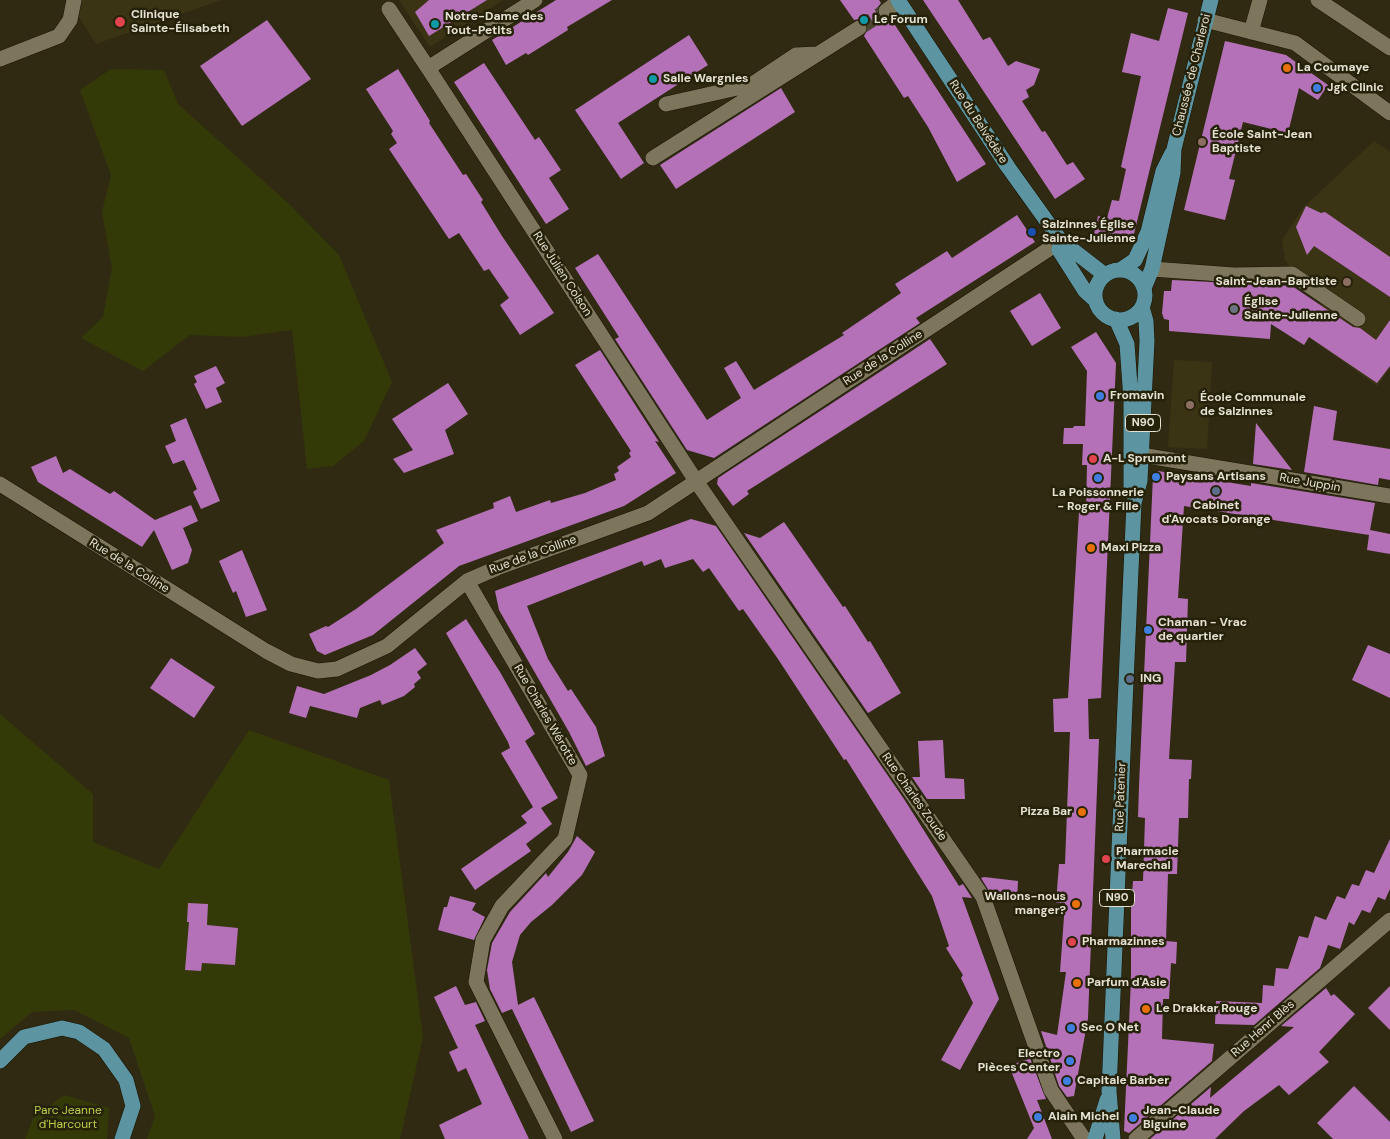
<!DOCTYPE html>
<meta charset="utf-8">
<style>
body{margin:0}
canvas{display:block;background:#302a13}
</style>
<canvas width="1390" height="1139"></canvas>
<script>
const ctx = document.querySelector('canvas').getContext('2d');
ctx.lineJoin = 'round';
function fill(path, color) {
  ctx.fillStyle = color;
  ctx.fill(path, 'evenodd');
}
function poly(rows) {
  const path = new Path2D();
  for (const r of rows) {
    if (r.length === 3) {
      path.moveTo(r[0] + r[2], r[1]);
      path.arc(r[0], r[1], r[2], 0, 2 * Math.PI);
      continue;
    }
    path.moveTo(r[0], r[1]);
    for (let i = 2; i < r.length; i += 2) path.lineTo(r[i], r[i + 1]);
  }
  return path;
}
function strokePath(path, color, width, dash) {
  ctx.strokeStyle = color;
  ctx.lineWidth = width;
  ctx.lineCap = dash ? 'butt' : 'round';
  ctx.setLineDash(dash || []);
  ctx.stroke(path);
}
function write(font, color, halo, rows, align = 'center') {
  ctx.font = font + ' "DM Sans",sans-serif';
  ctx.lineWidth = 5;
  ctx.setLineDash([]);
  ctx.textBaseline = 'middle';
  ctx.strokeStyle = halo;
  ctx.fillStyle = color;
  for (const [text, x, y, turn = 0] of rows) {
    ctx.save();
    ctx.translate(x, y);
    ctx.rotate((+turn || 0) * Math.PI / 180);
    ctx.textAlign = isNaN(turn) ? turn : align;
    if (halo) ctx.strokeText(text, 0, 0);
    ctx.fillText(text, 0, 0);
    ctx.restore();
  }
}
fill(poly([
 [68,0,221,0,96,44],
 [399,0,503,0,430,47],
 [1374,141,1390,152,1390,368,1377,386,1303,333,1321,304,1285,260,1282,240,1303,208],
 [1174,360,1212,362,1207,449,1168,447]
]), '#3b3414');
fill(poly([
 [111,69,164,70,178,104,289,204,339,255,392,382,364,441,333,466,307,469,292,330,242,337,190,335,143,371,81,338,103,317,112,268,102,212,111,175,80,90],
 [0,714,93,794,93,842,159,869,249,730,389,780,423,1037,400,1139,147,1139,155,1116,129,1038,74,1010,32,1012,0,1039],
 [64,1095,109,1108,107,1139,25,1139,33,1118]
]), '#333907');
fill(poly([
 [429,0,487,0,429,36,415,12],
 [556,0,612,0,567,27,568,30,528,55,526,53,506,65,492,40],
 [840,0,879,0,881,3,877,8,878,16,883,20,891,19,986,164,957,182,928,127,908,96,904,98,864,36,868,28,867,23,859,19,854,20],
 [923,0,958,0,983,40,990,37,1008,66,1016,61,1040,69,1034,85,1026,90,1029,97,1022,101,1042,132,1045,131,1067,165,1073,162,1085,179,1055,199],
 [1168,8,1188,13,1132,242,1094,234,1098,216,1107,218,1112,200,1119,201,1126,169,1121,167,1141,76,1122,72,1131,33,1159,41],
 [267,20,311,79,242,126,200,66],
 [689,35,708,65,618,123,644,163,621,179,575,110],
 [1225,41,1286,55,1328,85,1318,100,1299,88,1288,133,1243,122,1229,179,1235,180,1225,220,1184,210],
 [484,63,535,140,539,137,561,170,549,178,569,209,546,224,454,82],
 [398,69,430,121,429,123,463,175,466,174,483,200,481,202,502,236,554,313,520,335,500,305,509,298,489,269,484,271,459,233,449,239,389,149,397,143,391,134,393,131,366,89],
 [781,88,795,112,676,189,660,165],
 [1306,206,1321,213,1325,212,1390,257,1390,297,1314,246,1307,255,1296,227],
 [1017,215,1035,242,916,318,920,323,714,458,687,450,615,339,619,337,575,268,598,254,707,420,741,398,724,368,736,361,754,390,844,335,842,333,901,293,895,284,947,251,952,258],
 [1172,280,1292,286,1353,327,1360,328,1376,340,1390,320,1390,366,1377,383,1309,337,1304,345,1271,324,1270,339,1169,331,1169,320,1164,319,1162,313,1164,291,1171,291],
 [1040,293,1061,328,1032,346,1010,311],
 [1096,332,1116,363,1101,698,1088,699,1089,739,1099,739,1088,1018,1074,1096,1067,1097,1059,1086,1041,1031,1057,1035,1066,972,1060,972,1065,903,1056,903,1059,864,1065,864,1070,732,1054,732,1053,699,1068,698,1079,512,1086,512,1087,465,1082,465,1083,444,1063,444,1064,428,1073,428,1074,426,1085,426,1087,371,1071,347],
 [930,339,947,364,747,491,749,494,733,506,717,484,718,478],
 [600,350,659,442,655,441,676,473,624,506,459,566,373,635,325,655,317,651,309,634,326,626,328,627,356,609,444,543,436,530,494,508,493,503,510,496,516,512,550,500,551,503,585,493,616,480,614,474,619,471,617,467,631,457,629,453,631,451,575,365],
 [216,366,225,383,216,388,222,402,206,409,194,384,197,382,194,376],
 [448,383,468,414,445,430,454,454,404,473,393,459,413,450,392,419],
 [1314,406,1337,411,1333,440,1390,449,1390,480,1379,478,1378,485,1304,472],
 [186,418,220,501,201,509,193,492,197,489,184,460,173,464,165,446,176,441,170,425],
 [1256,423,1292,470,1253,464],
 [56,456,63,473,70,469,110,494,114,491,155,520,191,505,198,521,183,528,192,550,188,563,172,570,154,530,142,547,38,482,31,467],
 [1158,471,1251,486,1251,483,1375,503,1370,530,1390,534,1390,554,1367,550,1369,535,1184,506,1178,598,1188,599,1186,662,1175,662,1169,759,1192,760,1191,779,1189,779,1188,818,1179,818,1177,874,1168,874,1166,941,1177,942,1176,964,1171,963,1169,999,1163,999,1162,1039,1214,1044,1212,1061,1129,1133,1124,1131,1131,980,1131,910,1133,881,1143,881,1145,818,1138,817,1139,786,1153,476],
 [691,519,716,526,904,799,959,886,963,884,972,898,962,897,999,999,960,1070,941,1060,973,1003,961,978,963,975,946,948,949,946,932,896,846,759,844,760,778,659,743,609,739,611,709,568,703,572,693,559,665,568,661,559,644,566,642,561,527,606,548,659,568,691,571,689,596,727,605,756,586,766,569,732,499,610,495,591],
 [784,522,843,607,845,606,868,642,870,641,901,693,868,713,744,533,760,538],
 [242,550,267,610,246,617,236,591,233,593,219,561],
 [466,619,500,672,535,734,525,741,558,798,541,808,552,824,526,844,531,851,475,890,461,869,527,823,521,816,533,807,501,753,510,748,508,742,446,633],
 [1368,645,1390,654,1390,698,1352,680],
 [415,648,427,664,417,672,421,678,414,684,415,687,404,696,382,705,380,700,360,708,357,718,310,706,306,718,289,713,297,686,324,694,371,675,390,665],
 [171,658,215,687,194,718,150,688],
 [943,740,945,778,964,779,965,799,927,799,912,777,920,777,918,741],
 [577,836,595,852,582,875,552,905,531,922,520,935,512,962,518,1005,534,997,594,1121,571,1132,512,1009,502,1013,490,989,487,970,492,943,510,912,546,873,548,877,568,852],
 [1390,839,1390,889,1385,900,1378,897,1370,913,1362,910,1354,925,1349,922,1340,949,1328,945,1320,968,1254,1025,1215,1024,1216,1001,1262,1003,1263,985,1274,986,1276,968,1288,969,1299,936,1308,938,1315,916,1326,920,1337,896,1345,899,1352,884,1359,886,1366,870,1374,873],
 [984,877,1018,881,1017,900,994,899,981,878],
 [450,896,476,903,472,910,485,917,474,940,438,930,444,907,447,907],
 [188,903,208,904,207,925,238,928,235,965,202,963,201,971,185,970,189,922,187,922],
 [456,986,465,1005,476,1002,485,1021,475,1025,529,1139,445,1139,439,1125,482,1104,466,1068,458,1072,449,1052,458,1048,434,997],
 [1390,986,1390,1030,1368,1008],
 [1326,988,1331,996,1334,994,1355,1014,1319,1052,1329,1062,1289,1095,1279,1085,1244,1111,1215,1139,1150,1139,1211,1087,1210,1098,1294,1027,1281,1026],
 [1030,1058,1046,1099,1037,1100,1052,1139,1027,1139,1034,1128,1009,1066],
 [1354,1086,1390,1122,1390,1139,1333,1139,1317,1123]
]), '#b571b8');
strokePath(poly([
 [859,28,886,11]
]), '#4b4530', 15, [15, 8]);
const minor = poly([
 [535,0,428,68,696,481,983,897,1051,1090,1084,1139],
 [1318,0,1390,48],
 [389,9,428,68],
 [886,11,899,1],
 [1205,20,1295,43,1390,113],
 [1251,32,1260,0],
 [0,59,59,36,70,20,74,0],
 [666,104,751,85,796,55,817,54],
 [653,158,859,28],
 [1152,269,1234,275,1292,274,1358,319],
 [1141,455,1390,496],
 [0,484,266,651,291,664,318,671,337,669,387,646,467,581,497,568,648,513,1061,241],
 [467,581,580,775,565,839,502,906,483,940,476,982,555,1139],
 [1136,1139,1390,920]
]);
const major = poly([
 [898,0,1008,167,1061,241,1105,275],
 [1061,241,1059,250,1085,291,1096,301],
 [1120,270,1135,260,1148,232,1163,171,1172,153],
 [1120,295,25],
 [1144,288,1152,269,1173,173,1174,149,1211,0],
 [1116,319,1127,344,1131,400,1131,487],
 [0,1061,24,1037,62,1028,79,1032,104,1049,126,1080,133,1106,122,1139],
 [1095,1139,1107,1100],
 [1113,1139,1109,1091,1125,705,1134,503,1140,481,1147,341,1146,321,1142,307]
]);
strokePath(minor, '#181300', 16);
strokePath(major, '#181300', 16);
strokePath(minor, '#7d765c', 15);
strokePath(major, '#5c95a1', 15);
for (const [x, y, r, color] of [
 [864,20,5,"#0f9aa8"],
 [120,22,6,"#e0444e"],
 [435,24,5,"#0f9aa8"],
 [1287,68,5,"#e8710a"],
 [653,79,5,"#0f9aa8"],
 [1317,88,5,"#3f7fe0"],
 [1202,142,5,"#8d6e63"],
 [1032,232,5,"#1a4fb4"],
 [1347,282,5,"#8d6e63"],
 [1234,309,5,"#6b7280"],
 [1100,396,5,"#3f7fe0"],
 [1190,405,5,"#8d6e63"],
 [1093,459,5,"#e0444e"],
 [1156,477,5,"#3f7fe0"],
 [1098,478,5,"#3f7fe0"],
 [1216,491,5,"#5c6f8a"],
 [1091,548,5,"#e8710a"],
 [1148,630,5,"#3f7fe0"],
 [1130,679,5,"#5c6f8a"],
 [1082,812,5,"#e8710a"],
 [1106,859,5,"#e0444e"],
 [1076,904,5,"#e8710a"],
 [1072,942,5,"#e0444e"],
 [1077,983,5,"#e8710a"],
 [1146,1009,5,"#e8710a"],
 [1071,1028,5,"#3f7fe0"],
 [1070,1061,5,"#3f7fe0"],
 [1067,1081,5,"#3f7fe0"],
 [1038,1117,5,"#3f7fe0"],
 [1133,1118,5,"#3f7fe0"]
]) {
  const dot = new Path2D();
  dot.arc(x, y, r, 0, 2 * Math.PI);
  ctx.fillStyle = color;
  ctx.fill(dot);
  strokePath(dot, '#262109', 2);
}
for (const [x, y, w] of [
 [1143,423,35],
 [1117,898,35]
]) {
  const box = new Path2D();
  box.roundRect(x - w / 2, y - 8.5, w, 17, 4);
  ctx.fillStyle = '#262109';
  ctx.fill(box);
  strokePath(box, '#e5e1d3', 1);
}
write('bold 11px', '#e5e1d3', null, [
 ["N90",1143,423],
 ["N90",1117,898]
]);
write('bold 12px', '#e5e1d3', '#262109', [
 ["Clinique",131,15],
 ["Sainte-Élisabeth",131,29],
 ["Notre-Dame des",445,17],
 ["Tout-Petits",445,31],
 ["Le Forum",874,20],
 ["La Coumaye",1297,68],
 ["Salle Wargnies",663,79],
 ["Jgk Clinic",1327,88],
 ["École Saint-Jean",1212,135],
 ["Baptiste",1212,149],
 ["Salzinnes Église",1042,225],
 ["Sainte-Julienne",1042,239],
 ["Saint-Jean-Baptiste",1337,282,"right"],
 ["Église",1244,302],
 ["Sainte-Julienne",1244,316],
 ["Fromavin",1110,396],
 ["École Communale",1200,398],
 ["de Salzinnes",1200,412],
 ["A-L Sprumont",1103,459],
 ["Paysans Artisans",1166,477],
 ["La Poissonnerie",1098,493,"center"],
 ["- Roger & Fille",1098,507,"center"],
 ["Cabinet",1216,506,"center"],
 ["d'Avocats Dorange",1216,520,"center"],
 ["Maxi Pizza",1101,548],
 ["Chaman - Vrac",1158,623],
 ["de quartier",1158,637],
 ["ING",1140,679],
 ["Pizza Bar",1072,812,"right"],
 ["Pharmacie",1116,852],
 ["Marechal",1116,866],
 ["Wallons-nous",1066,897,"right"],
 ["manger?",1066,911,"right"],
 ["Pharmazinnes",1082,942],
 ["Parfum d'Asie",1087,983],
 ["Le Drakkar Rouge",1156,1009],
 ["Sec O Net",1081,1028],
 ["Electro",1060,1054,"right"],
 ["Pièces Center",1060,1068,"right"],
 ["Capitale Barber",1077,1081],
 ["Jean-Claude",1143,1111],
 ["Biguine",1143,1125],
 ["Alain Michel",1048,1117]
], 'left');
write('12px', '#e5e1d3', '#262109', [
 ["Chaussée de Charleroi",1192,75,-76],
 ["Rue du Belvédère",978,122,57],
 ["Rue Julien Colson",562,274,57],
 ["Rue de la Colline",883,358,-33],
 ["Rue Juppin",1310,483,10],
 ["Rue de la Colline",533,555,-20],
 ["Rue de la Colline",129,566,32],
 ["Rue Charles Wérotte",545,715,60],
 ["Rue Charles Zoude",914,797,55],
 ["Rue Patenier",1121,797,-88],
 ["Rue Henri Blès",1263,1029,-41]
]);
write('12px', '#bcd04a', '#262109', [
 ["Parc Jeanne",68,1111],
 ["d'Harcourt",68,1125]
]);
</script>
